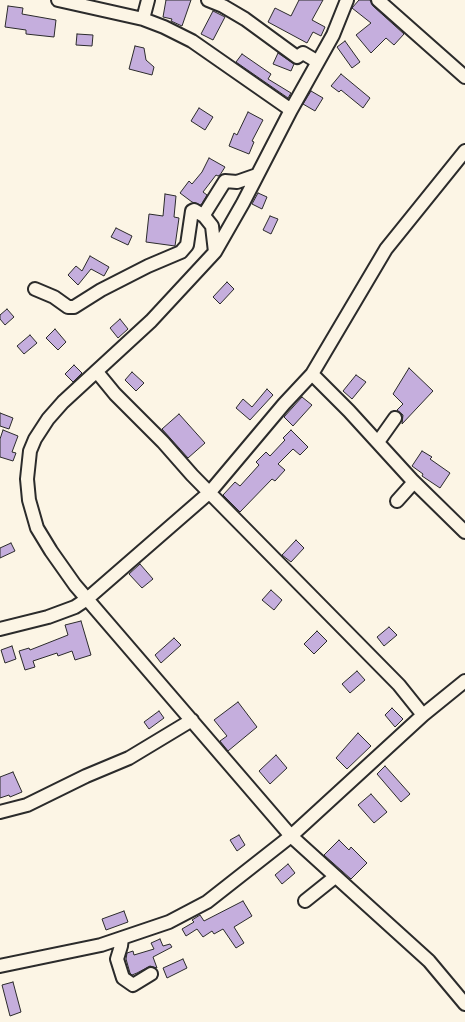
<!DOCTYPE html>
<style>
body{margin:0}
canvas{display:block;background:#fcf5e5}
</style>
<canvas width="465" height="1022"></canvas>
<script>
const ctx = document.querySelector('canvas').getContext('2d');
ctx.lineJoin = 'round';
function fill(path, color) {
  ctx.fillStyle = color;
  ctx.fill(path, 'evenodd');
}
function poly(rows) {
  const path = new Path2D();
  for (const r of rows) {
    path.moveTo(r[0], r[1]);
    for (let i = 2; i < r.length; i += 2) path.lineTo(r[i], r[i + 1]);
  }
  return path;
}
function strokePath(path, color, width, dash) {
  ctx.strokeStyle = color;
  ctx.lineWidth = width;
  ctx.lineCap = dash ? 'butt' : 'round';
  ctx.setLineDash(dash || []);
  ctx.stroke(path);
}
const building = poly([
 [166,0,191,0,182,26,171,21,172,19,163,17,166,0],
 [299,0,323,0,312,20,325,27,321,36,313,32,307,43,268,22,275,8,291,16,299,0],
 [359,0,370,0,373,6,404,34,394,45,386,38,371,53,356,35,371,23,352,8,359,0],
 [8,6,23,8,22,14,56,20,54,37,26,34,26,30,5,27,8,6],
 [213,11,225,17,213,40,201,34,213,11],
 [77,34,93,35,92,46,76,45,77,34],
 [345,41,360,62,352,68,337,47,345,41],
 [135,46,144,48,146,60,154,67,152,75,129,69,135,46],
 [278,53,294,64,291,71,273,64,278,53],
 [242,54,271,74,268,79,291,93,288,98,236,62,242,54],
 [341,74,370,98,363,108,341,90,339,92,331,86,341,74],
 [311,91,323,98,315,111,303,104,311,91],
 [199,108,213,117,205,130,191,121,199,108],
 [248,112,263,120,252,141,254,142,249,154,229,146,234,133,237,135,248,112],
 [209,158,225,167,220,175,218,176,216,175,203,192,207,195,201,205,192,202,180,193,189,181,192,184,202,172,209,158],
 [258,193,267,197,262,209,252,204,258,193],
 [165,194,176,196,174,217,179,218,175,246,146,242,149,214,163,216,165,194],
 [270,216,278,219,271,234,263,230,270,216],
 [116,228,132,236,128,245,111,237,116,228],
 [90,256,109,267,104,276,91,269,78,285,68,275,76,266,82,271,90,256],
 [227,282,234,289,220,304,213,297,227,282],
 [7,309,14,317,5,325,0,319,0,315,7,309],
 [120,319,128,329,118,338,110,328,120,319],
 [55,329,66,342,58,350,46,338,55,329],
 [30,335,37,343,24,354,17,346,30,335],
 [74,365,82,373,73,382,65,374,74,365],
 [409,368,433,391,402,424,403,415,397,410,403,404,393,394,409,368],
 [132,372,144,383,136,391,125,380,132,372],
 [356,375,366,382,352,399,343,391,356,375],
 [267,389,273,395,250,420,236,408,243,399,252,407,267,389],
 [302,397,312,405,293,426,284,417,302,397],
 [0,413,13,418,9,429,0,426,0,413],
 [179,414,205,443,188,458,162,429,179,414],
 [3,430,18,436,12,452,16,453,13,461,0,457,0,439,3,430],
 [291,430,308,447,300,455,293,449,278,464,285,470,275,481,272,479,240,512,223,495,235,482,240,486,259,465,256,462,266,452,270,456,285,440,283,438,291,430],
 [422,451,432,457,430,459,450,473,440,488,422,476,423,474,412,466,422,451],
 [296,540,304,548,291,562,282,555,296,540],
 [11,543,15,551,0,558,0,548,11,543],
 [140,564,153,579,142,588,129,574,140,564],
 [271,590,282,600,274,610,262,600,271,590],
 [81,621,91,655,75,660,72,651,58,656,57,653,33,661,35,667,25,670,19,651,29,648,30,650,68,635,65,625,81,621],
 [389,627,397,635,384,646,377,637,389,627],
 [317,631,327,641,314,654,304,644,317,631],
 [174,638,181,645,161,663,155,655,174,638],
 [12,646,16,659,5,663,1,650,12,646],
 [357,671,365,680,350,693,342,684,357,671],
 [238,702,257,727,228,751,220,741,227,736,214,720,238,702],
 [392,708,403,719,395,727,385,715,392,708],
 [159,711,164,718,149,729,144,722,159,711],
 [358,733,371,746,347,769,336,758,358,733],
 [276,755,287,768,270,784,259,771,276,755],
 [385,766,410,794,401,802,377,774,385,766],
 [13,772,22,792,10,797,9,795,0,798,0,777,13,772],
 [371,794,387,812,374,823,358,805,371,794],
 [239,835,245,845,237,851,230,840,239,835],
 [339,840,349,850,351,847,367,863,351,879,324,855,339,840],
 [288,864,295,873,282,884,275,875,288,864],
 [243,901,252,916,234,927,244,943,236,948,223,929,214,934,212,931,203,937,197,929,186,936,182,929,194,922,192,920,200,915,204,921,243,901],
 [124,911,128,922,106,930,102,919,124,911],
 [160,939,163,946,170,944,172,947,153,957,157,968,150,966,137,973,132,975,130,973,126,959,127,953,133,951,134,955,154,949,151,943,160,939],
 [183,959,187,968,167,978,163,968,183,959],
 [13,982,21,1012,10,1016,2,985,13,982]
]);
fill(building, '#c5aedd');
strokePath(building, '#2b2b2b', 1);
const minor = poly([
 [58,0,143,19,164,27,192,41,291,110],
 [208,0,223,6,245,19,297,57,303,53,318,62],
 [347,0,333,35,291,110,243,203,215,252,151,321,63,402,48,419,35,439,30,451,27,479,29,500,37,528,51,551,75,585,266,807,291,836,429,961,465,1004],
 [378,0,465,77],
 [143,19,148,0],
 [215,252,212,226,204,216,205,213,225,181,237,182,257,175],
 [35,289,54,297,68,307,74,307,101,290,148,266,181,252,187,245,192,211,194,210,204,216],
 [97,372,115,394,163,442,192,475,399,685,423,715],
 [312,374,386,249,465,151],
 [378,442,395,418],
 [397,501,414,482],
 [0,629,48,617,75,607,87,599,210,492,284,404,312,374,349,411,412,480,465,532],
 [0,812,27,805,86,776,129,758,192,720],
 [305,901,335,877],
 [122,938,121,946,117,959,123,978,133,985,151,974],
 [0,966,101,945,169,922,207,902,291,836,423,715,465,681]
]);
strokePath(minor, '#2b2b2b', 16);
strokePath(minor, '#fcf5e5', 12);
</script>
